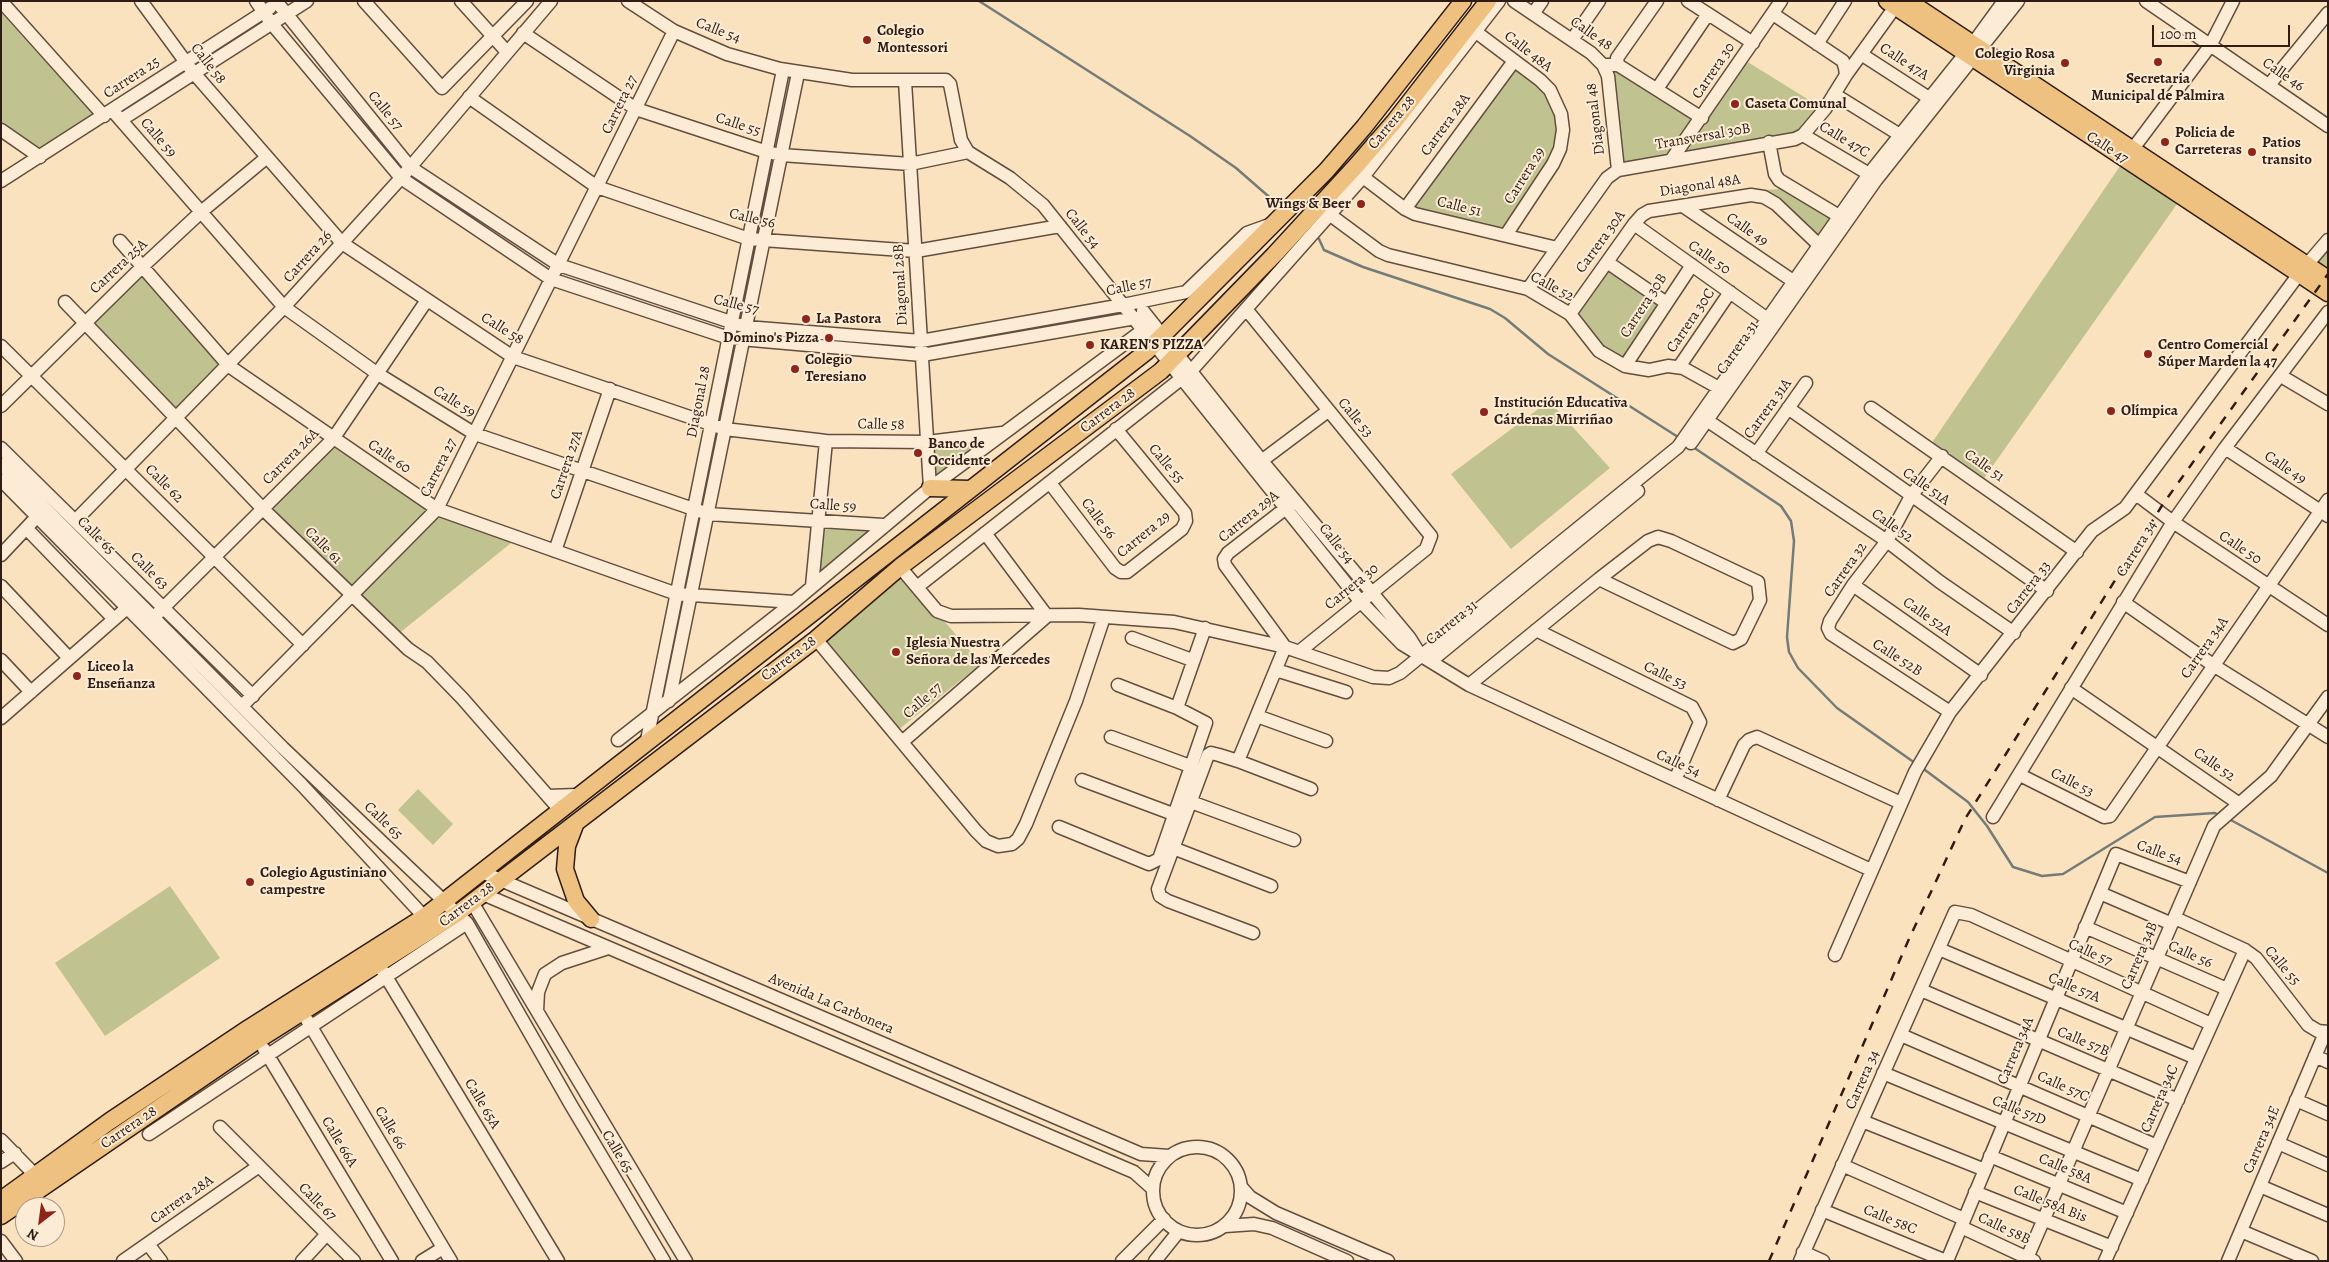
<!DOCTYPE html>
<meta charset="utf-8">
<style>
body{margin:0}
#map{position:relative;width:2329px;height:1262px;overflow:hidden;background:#fbe2bf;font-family:Alegreya,serif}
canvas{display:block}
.frame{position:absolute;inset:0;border:2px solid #2f1c14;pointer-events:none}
.north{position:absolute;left:15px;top:1197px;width:50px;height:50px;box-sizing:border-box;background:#fcecd5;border:1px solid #a98;border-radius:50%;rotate:210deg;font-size:14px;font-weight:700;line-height:20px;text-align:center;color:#2f1c14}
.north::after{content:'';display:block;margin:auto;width:18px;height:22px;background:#8f2418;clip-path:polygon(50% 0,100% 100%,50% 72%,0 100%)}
.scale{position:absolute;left:2152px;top:25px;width:138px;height:22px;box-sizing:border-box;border:2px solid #2f1c14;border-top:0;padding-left:6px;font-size:15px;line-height:18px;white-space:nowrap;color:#2f1c14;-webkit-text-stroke:4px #fcecd5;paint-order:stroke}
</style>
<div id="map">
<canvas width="2329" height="1262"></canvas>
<div class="frame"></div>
<div class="north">N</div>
<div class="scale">100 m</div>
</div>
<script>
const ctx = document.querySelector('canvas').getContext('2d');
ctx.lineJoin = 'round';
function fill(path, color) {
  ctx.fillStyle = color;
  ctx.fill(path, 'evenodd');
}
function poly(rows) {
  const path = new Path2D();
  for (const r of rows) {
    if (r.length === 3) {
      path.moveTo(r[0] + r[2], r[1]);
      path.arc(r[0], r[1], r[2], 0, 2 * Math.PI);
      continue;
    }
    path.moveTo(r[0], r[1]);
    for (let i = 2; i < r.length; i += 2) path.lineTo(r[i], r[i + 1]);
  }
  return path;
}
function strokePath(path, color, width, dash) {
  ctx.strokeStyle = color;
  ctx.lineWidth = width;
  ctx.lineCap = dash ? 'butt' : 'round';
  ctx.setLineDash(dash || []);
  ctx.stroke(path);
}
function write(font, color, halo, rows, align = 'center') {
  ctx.font = font + ' Alegreya,serif';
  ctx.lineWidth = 4;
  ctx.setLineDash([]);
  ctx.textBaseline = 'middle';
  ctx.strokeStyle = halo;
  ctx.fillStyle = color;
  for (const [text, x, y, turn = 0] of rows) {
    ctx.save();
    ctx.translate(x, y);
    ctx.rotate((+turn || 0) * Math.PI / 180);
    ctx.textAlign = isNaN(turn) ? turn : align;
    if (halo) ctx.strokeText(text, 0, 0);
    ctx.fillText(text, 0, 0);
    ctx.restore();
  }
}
fill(poly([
 [1,9,95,112,40,152,1,125],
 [1743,59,1822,108,1803,129,1784,139,1674,158],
 [1514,61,1540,80,1561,114,1560,149,1506,235,1405,209],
 [1606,66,1618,67,1700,118,1672,158,1619,167],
 [2120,166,2177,204,1980,484,1929,447],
 [1779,180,1839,216,1819,245,1764,197,1766,190,1778,189],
 [2328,240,2328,279,2307,265],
 [1607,262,1665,303,1625,366,1599,351,1570,314],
 [142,272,223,367,176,415,89,325],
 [1549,401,1610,468,1511,549,1451,474],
 [988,441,934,478,932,446],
 [332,446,427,510,351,587,272,507],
 [441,514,516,539,397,635,359,593],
 [821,529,870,531,819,574],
 [900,573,934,613,946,623,981,664,898,730,824,638],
 [418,789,453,824,433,845,398,810],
 [170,886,220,958,105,1036,55,963]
]), '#c0c390');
strokePath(poly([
 [979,1,1190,136,1236,168,1275,202],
 [1319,239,1324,250,1363,267,1490,309,1505,318,1548,354,1678,437],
 [1693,447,1781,506,1791,521,1794,541,1787,637,1789,652,1798,668,1837,708,1915,763],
 [1921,767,1968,802,1987,826,2013,867,2042,876,2063,874,2155,817,2215,813,2219,815],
 [2229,819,2328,873]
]), '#737c78', 2.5);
const minor = poly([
 [1,1,104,116],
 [141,1,193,72,342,243,513,357,725,429,826,441,927,442,1002,433],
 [256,1,272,24,401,178,551,279,729,338,922,355,1147,316],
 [276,1,410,167,559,265,746,327,921,341,1123,305,1186,292,1247,233,1272,224],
 [364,1,442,88,527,1],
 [461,1,507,52],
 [628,1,674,31,727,54,780,69,852,80,946,80,950,84,961,140,968,152,1010,178,1043,205,1360,601,1402,644,1469,685,1871,870],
 [1514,1,1591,53,1603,65,1608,76,1618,170],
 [1688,1,1753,43],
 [2146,1,2328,126],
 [1533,14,1542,1],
 [1476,32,1540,80,1550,90,1561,114,1563,130,1560,149,1553,164,1506,235],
 [523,33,636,109,767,152,781,155,910,164,968,152],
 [1572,40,1599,1],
 [1817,44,1845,1],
 [1861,54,1929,98],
 [1603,65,1618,65,1702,118],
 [1618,65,1617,58,1657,1],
 [1846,75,1895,7],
 [905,81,930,488],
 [2269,85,2328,13],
 [1657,89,1708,14],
 [1834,94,1900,135],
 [469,97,597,187,749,239,916,251,1060,226],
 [112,110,284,307,378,374,475,434,708,514,883,525],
 [121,120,307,1],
 [1,130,40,157],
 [1803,135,1869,174],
 [1769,142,1775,174,1779,180,1839,216],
 [2132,150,2210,46,2233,1],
 [1672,159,1781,1],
 [1363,177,1405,209,1415,214,1557,248],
 [1,181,270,8],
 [1683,206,1793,281],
 [1405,209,1514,61],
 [1329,214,1379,251,1388,255,1528,289,1570,314,1599,351,1625,366,1649,370,1668,366,1683,368,1719,388],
 [1634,224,1766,318],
 [120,241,229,366,437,509,677,594,794,602],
 [1607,262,1665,302],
 [1528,289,1607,178,1618,170,1795,139,1803,135,1825,109,1846,75,1845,68,1843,61,1773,14],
 [65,302,263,509,408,649,427,662,462,698,560,810],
 [1246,309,1431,536,1426,549,1300,651],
 [1143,311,1262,461,1409,637,1419,653],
 [1570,314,1634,224,1642,215,1649,211,1751,195,1764,197,1776,204,1819,245],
 [1,346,303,645],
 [1625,366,1692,265],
 [1679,367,1730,292],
 [2281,376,2328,404],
 [1,406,143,266,201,212,266,158],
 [1788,408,2047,591],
 [1871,408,2077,552],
 [1702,417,1887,541,1940,582,2014,633],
 [1691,443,1876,180,2018,1],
 [1,448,253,696],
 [2225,448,2328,516],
 [1756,454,1806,383],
 [1942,456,1911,496,1887,541,1853,585,1830,621,1828,628,1831,634,1950,712],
 [1,464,283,748,467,923,571,1105,664,1261],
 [1256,465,1328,411],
 [1,480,302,785,429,922],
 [1050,483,1115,568,1121,572,1127,572,1182,529,1186,521,1185,513,1116,429],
 [2136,494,2173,522,2328,625],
 [75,521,284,307,401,178,551,1],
 [27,529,114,619],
 [555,551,610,389],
 [1,555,32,522],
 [900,567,937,611,951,616,1079,615,1174,622,1285,647,1373,677,1389,678,1400,673,1678,447,1869,174,1969,49,2004,1],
 [1853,585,1981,675],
 [1,586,69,658],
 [812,586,826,441],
 [917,587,1191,371,1363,177,1499,1],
 [2123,602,2213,665,2328,737],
 [154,617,333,439,427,300],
 [1536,630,1692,707,1700,722,1675,780],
 [1132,638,1192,660],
 [816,639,976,831,986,841,998,846,1012,844,1018,839,1026,824,1076,701,1104,617],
 [1,660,31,692],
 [1431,661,1638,491],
 [1276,670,1346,692],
 [1118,685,1177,708],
 [1469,685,1599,579,1648,541,1658,537,1671,541,1758,582,1760,600,1741,639,1733,643,1599,579],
 [2071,688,2238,803],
 [669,701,798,73],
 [242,706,437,509,674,31],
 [1257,716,1326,741],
 [1,718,128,607],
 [1111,737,1190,766],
 [618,740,794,602,930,488,1143,330],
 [647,740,783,70],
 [902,742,1047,616,985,533],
 [1238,761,1311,789],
 [2020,775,2104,817,2110,816,2328,500],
 [1082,780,1173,814],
 [548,796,577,795],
 [1718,800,1744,745,1749,740,1757,737,1901,803],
 [1191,802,1294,840],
 [1993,817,2173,522,2225,448,2328,312],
 [1059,827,1149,864,1159,859,1206,723,1177,708,1205,628],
 [1173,848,1271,886],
 [482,872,1141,1154,1169,1156],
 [2100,893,2172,924],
 [483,894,1134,1172,1153,1189],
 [472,902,686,1261],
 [2175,918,2245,950,2256,958,2308,1025,2318,1031,2328,1032],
 [2085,927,2227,989],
 [1253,933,1168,901,1160,896,1158,889,1208,755,1211,753,1219,755,1238,761,1285,647,1225,565,1224,559,1228,553,1295,501],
 [1939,949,2196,1058],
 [1835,955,1915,772,1950,712,2092,531,2125,508,2299,274,2328,240],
 [382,970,558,1261],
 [1921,990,2178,1100],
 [537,1011,538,992,545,974,562,963,608,948],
 [307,1020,451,1261],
 [1901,1035,2157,1146],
 [264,1049,392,1261],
 [2315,1056,2328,1062],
 [1883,1073,2142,1180],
 [2296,1100,2328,1114],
 [1862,1121,1985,1170],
 [220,1127,354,1261],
 [149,1134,467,923],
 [1,1140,36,1176],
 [2278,1143,2328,1165],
 [1197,1191,44],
 [1990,1156,2127,1213],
 [1,1162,15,1153],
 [1842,1165,1964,1219],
 [2260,1186,2328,1215],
 [1242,1188,1250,1197,1276,1213,1388,1261],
 [1975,1192,2112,1247],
 [1822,1210,1946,1261],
 [1225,1226,1254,1224,1272,1228,1347,1261],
 [1961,1227,2034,1261],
 [2241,1231,2312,1261],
 [1,1241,16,1261],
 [148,1244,161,1261],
 [1803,1252,1823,1261],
 [2027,1258,2214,826,2271,776,2328,697],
 [123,1261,259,1166],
 [302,1261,327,1234],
 [422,1261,443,1248],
 [1122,1261,1164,1219],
 [1155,1261,1179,1231],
 [1800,1261,1955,912,1971,915,2211,1024],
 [1947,1261,2116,854,2190,882],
 [2105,1261,2245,950],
 [2228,1261,2325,1033]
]);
const major = poly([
 [1887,1,2328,293],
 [1908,1,2328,279],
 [930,488,970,489],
 [575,825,567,846,565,869,576,901,591,919],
 [1,1200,110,1121,249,1028,424,917,1146,352,1326,171,1364,127,1463,1],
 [1,1216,258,1040,458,913,816,639,900,567,1161,371,1274,255,1356,166,1394,122,1488,1]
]);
strokePath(minor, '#624e3f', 15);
strokePath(major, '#2f1c14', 19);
strokePath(minor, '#fcecd5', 12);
strokePath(major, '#eec180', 16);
strokePath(poly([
 [1769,1261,1909,939,1965,819,2163,504,2328,274]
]), '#2f1c14', 2.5, [9, 9]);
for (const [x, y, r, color] of [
 [867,40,5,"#8f2418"],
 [2158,62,5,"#8f2418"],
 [2065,63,5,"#8f2418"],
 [1735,104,5,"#8f2418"],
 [2165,142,5,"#8f2418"],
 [2252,152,5,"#8f2418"],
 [1361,204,5,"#8f2418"],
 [806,319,5,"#8f2418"],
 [829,338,5,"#8f2418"],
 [1090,345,5,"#8f2418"],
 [2148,354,5,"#8f2418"],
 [795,369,5,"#8f2418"],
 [2111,411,5,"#8f2418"],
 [1484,412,5,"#8f2418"],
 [918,453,5,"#8f2418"],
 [896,652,5,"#8f2418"],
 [77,676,5,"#8f2418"],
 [250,882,5,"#8f2418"]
]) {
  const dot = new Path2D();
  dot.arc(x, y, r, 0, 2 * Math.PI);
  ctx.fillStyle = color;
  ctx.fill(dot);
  strokePath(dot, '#fcecd5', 2);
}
write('15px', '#2f1c14', '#fcecd5', [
 ["Calle 54",718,31,21],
 ["Calle 48",1591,34,35],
 ["Calle 48A",1528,52,38],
 ["Calle 47A",1904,62,33],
 ["Calle 58",208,64,52],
 ["Carrera 30",1714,71,-56],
 ["Calle 46",2283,75,35],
 ["Carrera 25",132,78,-33],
 ["Carrera 27",620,105,-64],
 ["Calle 57",385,111,51],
 ["Diagonal 48",1596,119,-97],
 ["Carrera 28",1392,123,-50],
 ["Calle 55",738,125,18],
 ["Carrera 28A",1446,125,-54],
 ["Transversal 30B",1703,137,-10],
 ["Calle 59",158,138,49],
 ["Calle 47C",1844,140,31],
 ["Calle 47",2107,148,33],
 ["Carrera 29",1525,176,-58],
 ["Diagonal 48A",1700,186,-9],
 ["Calle 51",1459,207,14],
 ["Calle 56",752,219,13],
 ["Calle 54",1082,229,52],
 ["Calle 49",1747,230,35],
 ["Carrera 30A",1601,242,-54],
 ["Carrera 26",308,257,-48],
 ["Calle 50",1709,258,35],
 ["Carrera 25A",119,267,-43],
 ["Diagonal 28B",901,285,-93],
 ["Calle 57",1129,287,-12],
 ["Calle 52",1552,287,28],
 ["Calle 57",736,305,14],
 ["Carrera 30B",1644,306,-57],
 ["Carrera 30C",1691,321,-56],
 ["Calle 58",502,329,32],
 ["Carrera 31",1738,348,-55],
 ["Calle 59",454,402,32],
 ["Diagonal 28",699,402,-79],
 ["Carrera 31A",1768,409,-54],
 ["Carrera 28",1108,411,-37],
 ["Calle 53",1355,418,51],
 ["Calle 58",881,425,1],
 ["Carrera 26A",291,457,-45],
 ["Calle 60",389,457,34],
 ["Calle 55",1166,464,50],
 ["Carrera 27A",567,465,-71],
 ["Calle 51",1984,466,35],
 ["Carrera 27",439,468,-63],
 ["Calle 49",2285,468,34],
 ["Calle 62",164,484,45],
 ["Calle 51A",1926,487,35],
 ["Calle 59",833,506,4],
 ["Carrera 29A",1249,517,-39],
 ["Calle 56",1098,519,53],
 ["Calle 52",1892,526,35],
 ["Carrera 29",1144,535,-39],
 ["Calle 65",96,536,45],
 ["Calle 54",1336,544,52],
 ["Calle 61",323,546,45],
 ["Calle 50",2240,548,34],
 ["Carrera 34",2137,549,-58],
 ["Carrera 32",1846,570,-55],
 ["Calle 63",149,571,45],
 ["Carrera 30",1352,587,-39],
 ["Carrera 33",2029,588,-52],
 ["Calle 52A",1927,617,35],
 ["Carrera 31",1452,623,-39],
 ["Carrera 34A",2205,648,-55],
 ["Calle 52B",1897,658,33],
 ["Carrera 28",789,659,-37],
 ["Calle 53",1665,676,26],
 ["Calle 57",923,701,-41],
 ["Calle 54",1678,764,25],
 ["Calle 52",2214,765,35],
 ["Calle 53",2072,783,27],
 ["Calle 65",383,821,44],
 ["Calle 54",2159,853,20],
 ["Carrera 28",467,905,-37],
 ["Calle 57",2090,953,24],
 ["Calle 56",2190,955,24],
 ["Carrera 34B",2140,956,-67],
 ["Calle 55",2282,966,50],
 ["Calle 57A",2074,988,23],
 ["Avenida La Carbonera",831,1004,23],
 ["Calle 57B",2083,1042,23],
 ["Carrera 34A",2016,1051,-67],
 ["Carrera 34",1863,1080,-66],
 ["Calle 57C",2063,1087,24],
 ["Carrera 34C",2160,1099,-66],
 ["Calle 65A",482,1104,59],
 ["Calle 57D",2019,1111,22],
 ["Carrera 28",129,1128,-34],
 ["Calle 66",390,1128,59],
 ["Carrera 34E",2262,1140,-67],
 ["Calle 66A",339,1142,59],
 ["Calle 65",617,1152,59],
 ["Calle 58A",2065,1169,23],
 ["Carrera 28A",182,1200,-35],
 ["Calle 67",317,1202,45],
 ["Calle 58A Bis",2050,1204,22],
 ["Calle 58C",1890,1220,22],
 ["Calle 58B",2004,1229,25]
]);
write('bold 15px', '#2f1c14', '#fcecd5', [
 ["Colegio",877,31],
 ["Montessori",877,48],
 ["Colegio Rosa",2055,54,"right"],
 ["Virginia",2055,71,"right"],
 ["Secretaria",2158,79,"center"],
 ["Municipal de Palmira",2158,96,"center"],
 ["Caseta Comunal",1745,104],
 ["Policia de",2175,133],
 ["Carreteras",2175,150],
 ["Patios",2262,143],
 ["transito",2262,160],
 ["Wings & Beer",1351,204,"right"],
 ["La Pastora",816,319],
 ["Domino's Pizza",819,338,"right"],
 ["KAREN'S PIZZA",1100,345],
 ["Centro Comercial",2158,345],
 ["Súper Marden la 47",2158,362],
 ["Colegio",805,360],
 ["Teresiano",805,377],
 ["Institución Educativa",1494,403],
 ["Cárdenas Mirriñao",1494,420],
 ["Olímpica",2121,411],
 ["Banco de",928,444],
 ["Occidente",928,461],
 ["Iglesia Nuestra",906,643],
 ["Señora de las Mercedes",906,660],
 ["Liceo la",87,667],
 ["Enseñanza",87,684],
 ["Colegio Agustiniano",260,873],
 ["campestre",260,890]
], 'left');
</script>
